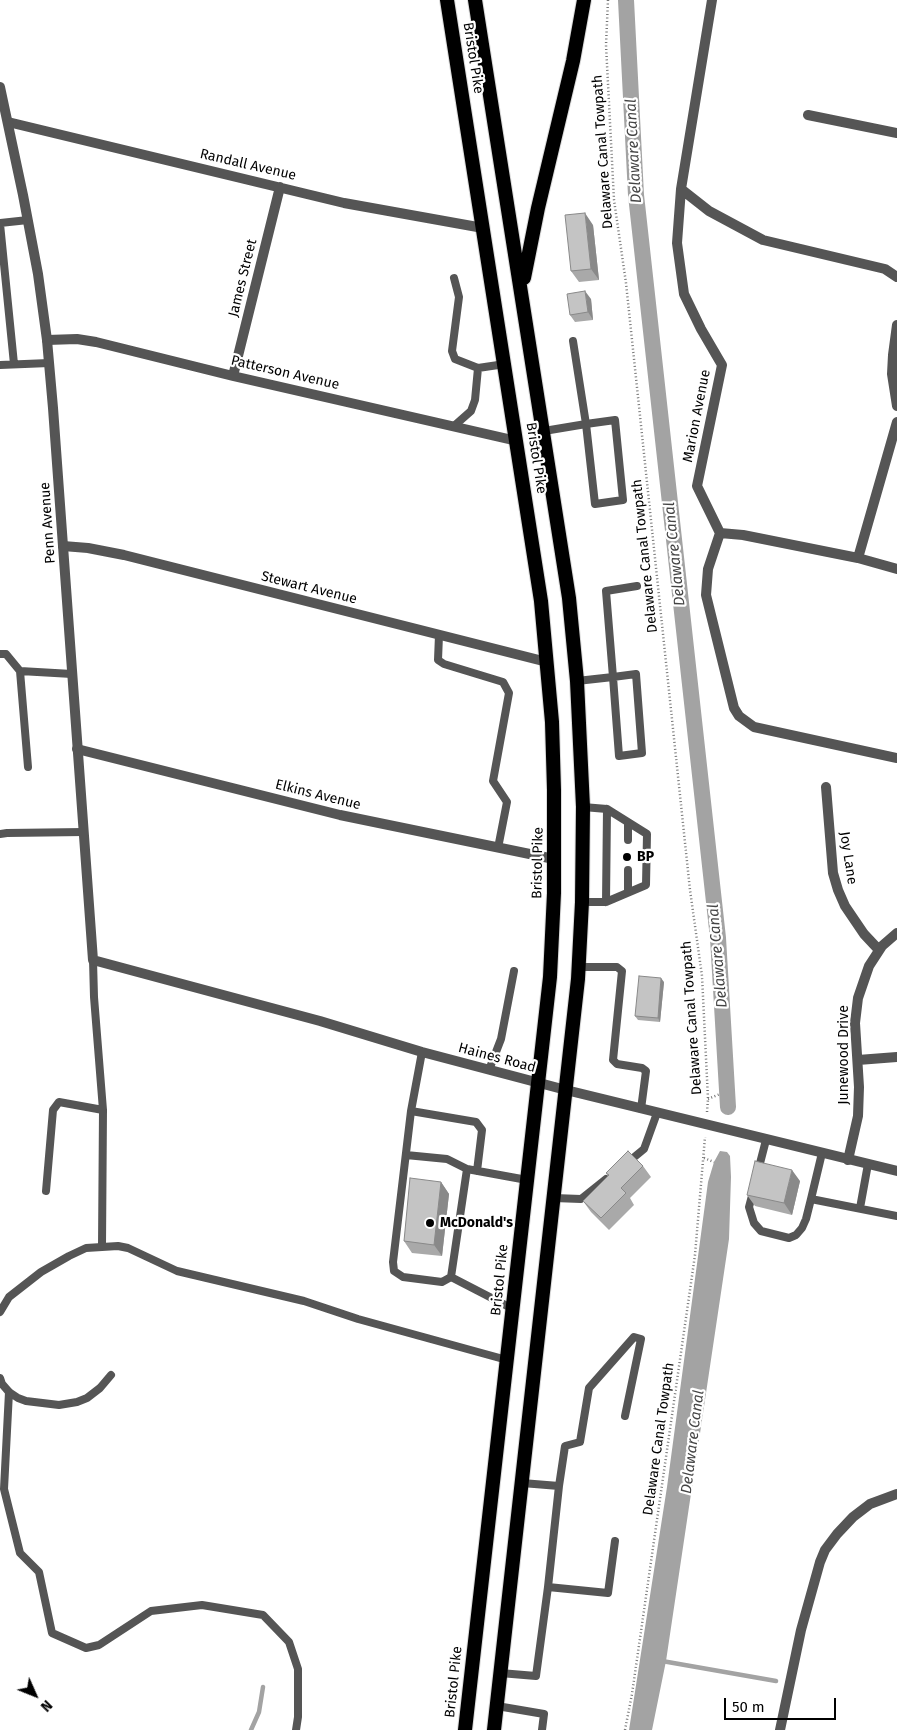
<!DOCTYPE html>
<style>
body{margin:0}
#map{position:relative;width:897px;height:1730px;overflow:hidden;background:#fff;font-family:"Fira Sans",sans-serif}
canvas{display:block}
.north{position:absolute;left:10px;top:1670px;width:50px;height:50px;-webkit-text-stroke:4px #fff;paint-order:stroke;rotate:134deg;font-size:14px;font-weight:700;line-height:20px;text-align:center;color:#000}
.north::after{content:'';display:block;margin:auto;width:18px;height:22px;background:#000;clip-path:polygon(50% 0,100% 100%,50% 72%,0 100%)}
.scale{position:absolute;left:724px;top:1698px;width:112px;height:22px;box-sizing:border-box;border:2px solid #000;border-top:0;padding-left:6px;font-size:15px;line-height:18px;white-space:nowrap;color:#000;-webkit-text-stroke:4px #fff;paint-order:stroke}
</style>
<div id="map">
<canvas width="897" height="1730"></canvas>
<div class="north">N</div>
<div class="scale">50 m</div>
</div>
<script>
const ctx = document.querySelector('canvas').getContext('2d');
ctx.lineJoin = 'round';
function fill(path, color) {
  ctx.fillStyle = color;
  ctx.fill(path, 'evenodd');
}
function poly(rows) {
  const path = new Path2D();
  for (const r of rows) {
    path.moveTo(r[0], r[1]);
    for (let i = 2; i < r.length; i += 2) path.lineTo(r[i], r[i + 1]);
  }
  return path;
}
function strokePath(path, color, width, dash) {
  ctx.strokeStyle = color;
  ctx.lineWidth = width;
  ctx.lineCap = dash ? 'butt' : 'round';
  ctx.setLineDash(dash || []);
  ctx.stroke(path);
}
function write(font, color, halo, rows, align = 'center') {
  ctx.font = font + ' "Fira Sans",sans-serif';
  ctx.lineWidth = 4.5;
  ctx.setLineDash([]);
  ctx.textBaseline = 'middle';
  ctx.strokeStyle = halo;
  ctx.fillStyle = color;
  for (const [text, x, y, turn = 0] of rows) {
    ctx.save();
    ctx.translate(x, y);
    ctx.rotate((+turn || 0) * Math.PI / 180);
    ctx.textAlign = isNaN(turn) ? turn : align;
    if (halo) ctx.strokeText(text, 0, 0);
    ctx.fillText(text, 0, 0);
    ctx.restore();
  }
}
fill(poly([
 [720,1151,727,1152,730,1156,731,1177,729,1239,666,1661,652,1730,629,1730,667,1487,708,1182,714,1162]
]), '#a3a3a3');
strokePath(poly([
 [662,1661,776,1681],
 [251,1730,259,1712,263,1687]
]), '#a3a3a3', 4.5);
strokePath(poly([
 [626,0,636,195,718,938,728,1107]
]), '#a3a3a3', 16);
const trunk = poly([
 [447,0,541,601,552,722,554,790,554,893,550,977,465,1730],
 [475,0,569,598,577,681,583,807,582,902,578,979,494,1730],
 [524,278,538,208,573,61,584,0]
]);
strokePath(trunk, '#dbdbdb', 16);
strokePath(poly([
 [608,0,606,45,614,200,626,283,690,890,702,976,708,1099,707,1112],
 [708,1099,720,1094],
 [704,1158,714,1162],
 [625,1730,632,1694,695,1255,705,1137]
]), '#777', 2.5, [1, 2.5]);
strokePath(poly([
 [0,223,28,220],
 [0,224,14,364],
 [454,278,459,297,452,351,455,359,478,368,505,364],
 [0,365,49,363],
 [454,426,471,411,475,400,478,368],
 [544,431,586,424,615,420,623,500,595,504,586,424,573,341],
 [439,635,438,660,444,664,503,682,509,693,493,781,507,802,498,848],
 [0,654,6,654,20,671,72,674],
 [20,671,28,767],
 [577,681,613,677,636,674,642,753,619,756,613,677,606,591,637,586],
 [628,823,628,840],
 [0,834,7,833,84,832],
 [628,870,628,892],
 [582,902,606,902,607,809,583,807],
 [606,902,646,885,647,834,607,809],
 [93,960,94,997,103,1110,102,1246],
 [578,967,617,967,622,971,613,1060,617,1064,642,1068,646,1071,641,1109],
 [489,1070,501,1039,514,971],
 [411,1111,422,1052],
 [822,1153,811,1199,897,1216],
 [406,1155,447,1159,467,1169,527,1180],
 [627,1163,644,1149,657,1113],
 [758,1171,766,1140],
 [46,1191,53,1110,59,1102,103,1110],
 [753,1192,749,1207,754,1223,761,1231,789,1238,796,1235,802,1228,806,1219,811,1199],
 [554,1198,581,1199,606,1179],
 [860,1208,868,1164],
 [451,1277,442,1282,403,1277,394,1271,393,1262,411,1111,476,1122,482,1130,477,1171],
 [451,1277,467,1169],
 [451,1277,513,1309],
 [0,1312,9,1297,41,1272,69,1256,86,1248,118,1246,128,1248,177,1271,304,1301,358,1319,507,1360],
 [0,1378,2,1384,9,1392,18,1398,26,1401,59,1405,77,1402,87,1398,100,1388,111,1375],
 [9,1392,4,1489,20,1553,39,1572,52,1633,86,1648,99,1645,151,1611,202,1605,263,1615,289,1642,298,1669,298,1717,296,1730],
 [559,1486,565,1446,580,1442,589,1388,634,1337,641,1339,625,1416],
 [548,1587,608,1593,615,1541],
 [500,1673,536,1676,548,1587,559,1486,522,1483],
 [497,1706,544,1714,542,1730]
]), '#555', 8);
strokePath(poly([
 [712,0,681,189,677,243,684,294,701,329,722,365,697,486,720,533],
 [808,115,897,133],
 [8,122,344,203,483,228],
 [681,189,709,211,763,240,885,269,897,277],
 [897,325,893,355,892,374,897,406],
 [47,340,77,339,96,342,233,376,517,441],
 [233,376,280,187],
 [63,546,88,548,124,555,547,662],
 [858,558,897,422],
 [897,569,858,558,743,535,720,533,708,569,706,595,734,708,739,716,754,727,897,758],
 [77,749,340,815,554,859],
 [826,787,833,873,838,890,845,906,864,934,879,950],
 [858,1060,897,1057],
 [848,1160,858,1116,859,1087,855,1023,858,998,869,966,882,946,897,933],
 [780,1730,801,1630,820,1562,825,1550,837,1534,853,1517,870,1504,897,1494]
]), '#555', 10);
strokePath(poly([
 [0,87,23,195,38,274,47,340,53,408,93,960,320,1021,422,1052,566,1090,897,1171]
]), '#555', 10);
strokePath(trunk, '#000', 14);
fill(poly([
 [593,225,599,280,579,282,571,271],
 [591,299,593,320,575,322,570,315],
 [664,982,660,1022,638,1020,635,1016],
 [643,1166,651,1177,630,1198,634,1205,609,1230,591,1212,583,1201,608,1176,606,1173],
 [800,1181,792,1215,755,1206,747,1195],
 [441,1182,449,1194,442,1256,412,1253,404,1241]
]), '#a9a9a9');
fill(poly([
 [585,213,593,225,599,280,591,269],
 [585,291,591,299,593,320,588,312],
 [661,978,664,982,660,1022,658,1018],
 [792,1170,800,1181,792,1215,784,1203],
 [441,1182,449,1194,442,1256,434,1245]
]), '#898989');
const building = poly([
 [585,213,591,269,571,271,565,215,585,213],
 [585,291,588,312,570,315,567,294,585,291],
 [639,976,661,978,658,1018,635,1016,639,976],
 [628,1151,643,1166,621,1188,626,1193,601,1218,583,1201,609,1175,606,1173,628,1151],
 [755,1161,792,1170,784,1203,747,1195,755,1161],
 [410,1178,441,1182,434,1245,404,1241,410,1178]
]);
fill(building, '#c4c4c4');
strokePath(building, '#898989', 1);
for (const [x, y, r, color] of [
 [627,857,5,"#000"],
 [430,1223,5,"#000"]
]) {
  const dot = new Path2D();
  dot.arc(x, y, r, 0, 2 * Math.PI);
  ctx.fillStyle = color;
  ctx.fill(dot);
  strokePath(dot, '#fff', 2);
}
write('14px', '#000', '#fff', [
 ["Bristol Pike",473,58,81],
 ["Delaware Canal Towpath",603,152,-94],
 ["Randall Avenue",248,165,13],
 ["James Street",243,278,-76],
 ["Patterson Avenue",285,373,13],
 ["Marion Avenue",697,416,-79],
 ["Bristol Pike",536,458,81],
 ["Penn Avenue",48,523,-94],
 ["Delaware Canal Towpath",645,556,-96],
 ["Stewart Avenue",309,588,14],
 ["Elkins Avenue",318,795,14],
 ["Joy Lane",848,858,81],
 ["Bristol Pike",538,863,-89],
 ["Delaware Canal Towpath",692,1018,-94],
 ["Junewood Drive",844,1055,-90],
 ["Haines Road",497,1058,15],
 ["Bristol Pike",500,1280,-84],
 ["Delaware Canal Towpath",659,1439,-82],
 ["Bristol Pike",454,1682,-84]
]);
write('bold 14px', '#000', '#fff', [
 ["BP",637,857],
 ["McDonald's",440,1223]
], 'left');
write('italic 15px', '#444', '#fff', [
 ["Delaware Canal",634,151,-93],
 ["Delaware Canal",675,554,-96],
 ["Delaware Canal",718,956,-95],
 ["Delaware Canal",693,1442,-83]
]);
</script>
